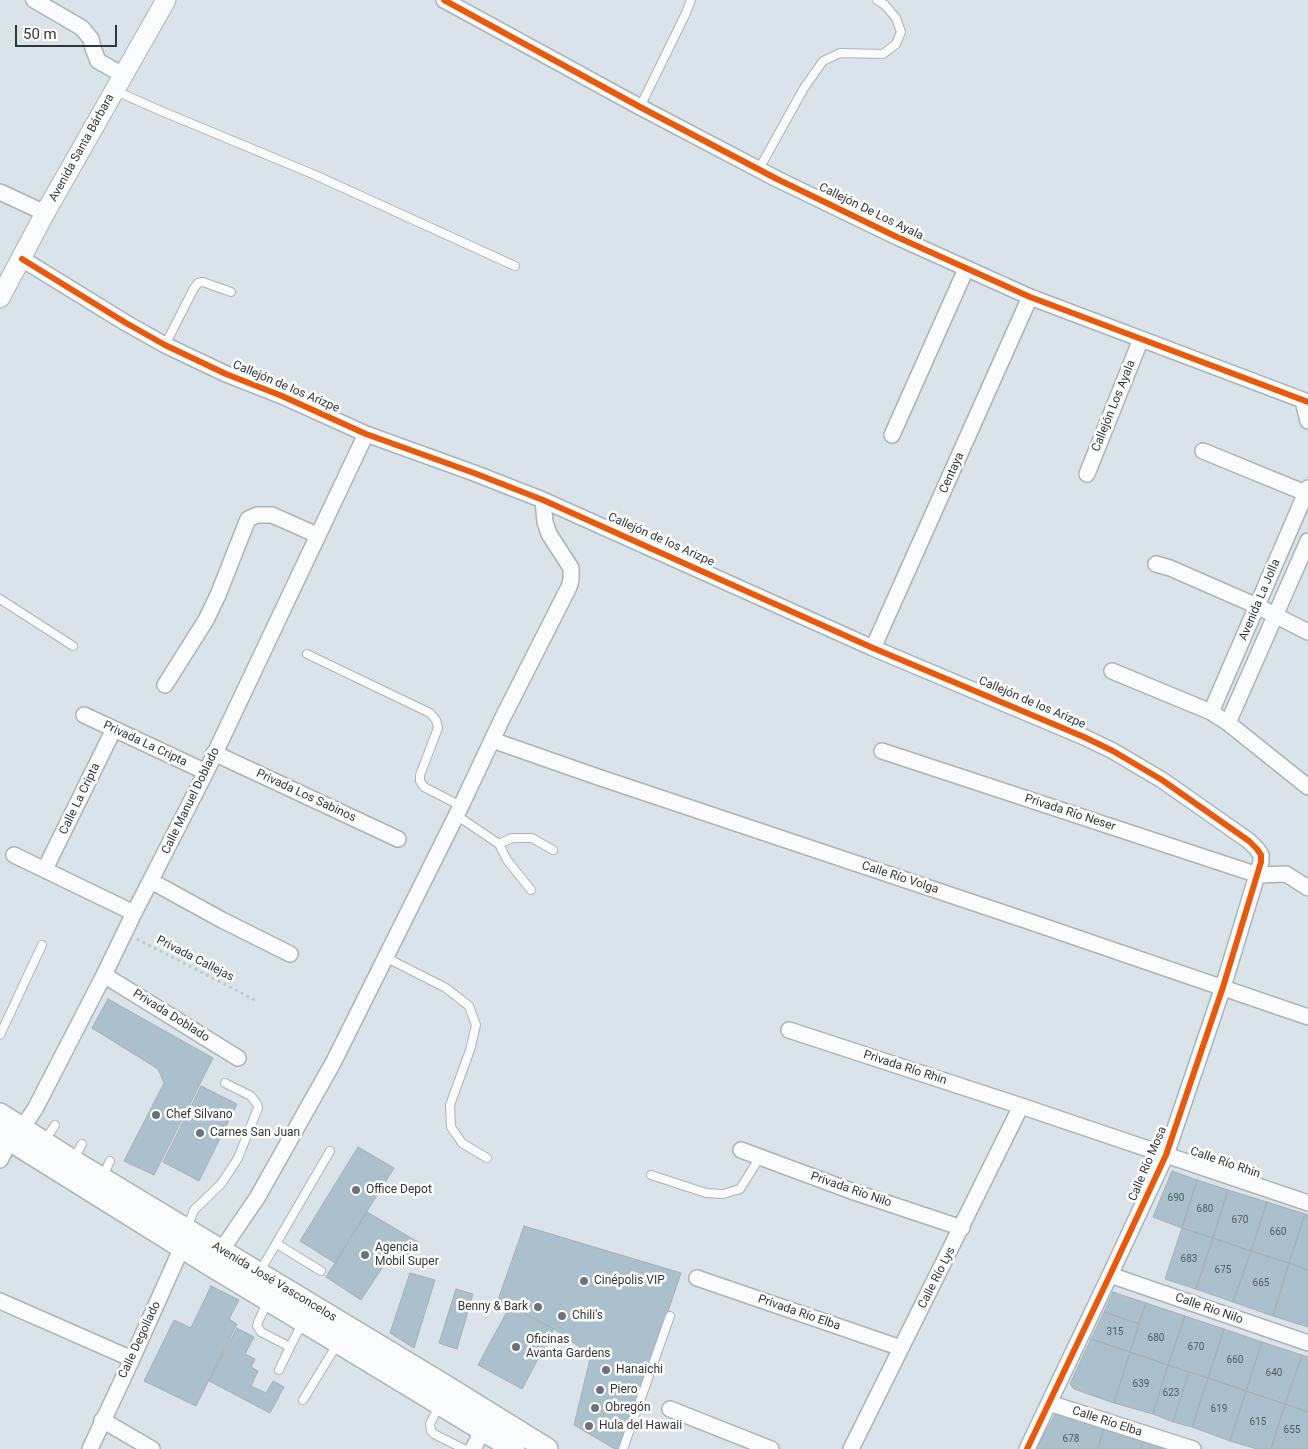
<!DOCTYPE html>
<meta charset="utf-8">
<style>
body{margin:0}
#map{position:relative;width:1308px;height:1449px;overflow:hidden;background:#d9e3e9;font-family:Roboto,sans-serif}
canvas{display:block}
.scale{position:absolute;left:15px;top:25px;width:102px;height:22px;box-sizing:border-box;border:2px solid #30373b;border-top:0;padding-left:6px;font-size:15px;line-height:18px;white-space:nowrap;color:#30373b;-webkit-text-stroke:4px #fff;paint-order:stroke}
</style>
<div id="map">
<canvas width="1308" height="1449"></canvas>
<div class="scale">50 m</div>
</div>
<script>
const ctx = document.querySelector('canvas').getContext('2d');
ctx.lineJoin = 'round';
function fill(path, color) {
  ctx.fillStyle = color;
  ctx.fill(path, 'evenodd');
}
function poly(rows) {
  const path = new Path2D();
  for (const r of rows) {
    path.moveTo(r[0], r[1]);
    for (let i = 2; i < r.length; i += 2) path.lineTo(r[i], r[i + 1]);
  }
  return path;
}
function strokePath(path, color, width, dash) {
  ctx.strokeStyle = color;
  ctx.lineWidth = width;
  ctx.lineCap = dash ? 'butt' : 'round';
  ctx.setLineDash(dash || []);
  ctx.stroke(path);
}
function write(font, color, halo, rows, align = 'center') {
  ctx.font = font + ' Roboto,sans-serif';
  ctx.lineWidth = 5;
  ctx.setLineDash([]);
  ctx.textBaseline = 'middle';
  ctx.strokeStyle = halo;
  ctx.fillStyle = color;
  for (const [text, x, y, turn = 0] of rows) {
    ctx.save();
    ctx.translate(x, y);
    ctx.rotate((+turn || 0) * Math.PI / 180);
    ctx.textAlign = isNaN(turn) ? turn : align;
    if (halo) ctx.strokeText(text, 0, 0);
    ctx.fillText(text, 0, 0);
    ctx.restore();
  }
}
const building = poly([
 [108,999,213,1058,154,1175,124,1161,164,1083,158,1069,92,1028,108,999],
 [201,1086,237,1104,199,1181,163,1162,201,1086],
 [358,1147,394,1168,335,1263,300,1241,358,1147],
 [1172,1171,1197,1180,1182,1228,1153,1217,1172,1171],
 [1197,1180,1228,1190,1213,1238,1182,1228,1197,1180],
 [1228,1190,1267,1202,1251,1251,1213,1238,1228,1190],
 [1267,1202,1305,1214,1289,1263,1251,1251,1267,1202],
 [367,1212,418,1242,408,1259,394,1250,361,1300,326,1277,367,1212],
 [1305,1214,1308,1215,1308,1270,1289,1263,1305,1214],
 [524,1226,681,1273,621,1449,615,1449,574,1425,591,1355,554,1329,498,1300,524,1226],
 [1182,1228,1213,1238,1196,1289,1165,1279,1182,1228],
 [1213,1238,1251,1251,1233,1302,1196,1289,1213,1238],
 [1251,1251,1289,1263,1273,1316,1233,1302,1251,1251],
 [1289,1263,1308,1270,1308,1327,1273,1316,1289,1263],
 [410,1273,435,1280,414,1348,390,1333,410,1273],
 [211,1286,239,1300,229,1319,237,1324,196,1406,144,1381,174,1320,191,1328,211,1286],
 [456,1289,473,1294,457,1349,439,1343,456,1289],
 [1113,1292,1146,1303,1139,1324,1104,1312,1113,1292],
 [1146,1303,1185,1316,1168,1365,1130,1352,1146,1303],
 [510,1306,554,1329,522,1389,478,1365,510,1306],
 [1104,1312,1139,1324,1130,1352,1091,1339,1104,1312],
 [1185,1316,1224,1329,1208,1378,1168,1365,1185,1316],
 [237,1328,254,1337,245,1354,255,1359,251,1367,258,1371,251,1386,266,1393,273,1381,284,1387,270,1413,209,1381,237,1328],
 [1224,1329,1262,1342,1246,1391,1208,1378,1224,1329],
 [1091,1339,1130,1352,1114,1403,1074,1389,1070,1384,1091,1339],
 [1262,1342,1302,1355,1285,1404,1246,1391,1262,1342],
 [1130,1352,1168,1365,1153,1414,1114,1403,1130,1352],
 [1302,1355,1308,1357,1308,1412,1285,1404,1302,1355],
 [1168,1365,1189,1372,1173,1422,1153,1414,1168,1365],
 [1189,1372,1208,1378,1192,1427,1173,1422,1189,1372],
 [1208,1378,1246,1391,1230,1441,1192,1427,1208,1378],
 [1246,1391,1285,1404,1271,1449,1257,1449,1230,1441,1246,1391],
 [1285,1404,1308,1412,1308,1449,1271,1449,1285,1404],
 [1056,1413,1104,1428,1098,1449,1036,1449,1056,1413],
 [1104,1428,1143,1442,1140,1449,1098,1449,1104,1428],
 [1143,1442,1166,1449,1140,1449,1143,1442]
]);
fill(building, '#aac1cd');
strokePath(building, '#a7afb3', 1);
const service = poly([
 [116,91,154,108,315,175,515,266],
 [640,107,686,13,691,0],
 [759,169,804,88,823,61,840,53,883,54,896,44,901,32,896,18,885,5,877,0],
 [165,345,194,288,198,283,203,282,231,292],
 [0,599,73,646],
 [307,654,430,713,436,720,438,728,420,775,420,781,424,787,461,806],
 [456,815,499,844,507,860,531,890],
 [499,844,512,838,532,838,553,850],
 [385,957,446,988,469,1006,476,1025,470,1050,450,1105,451,1127,462,1143,487,1158],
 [0,1035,42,945],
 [44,1142,55,1125],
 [73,1160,82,1144],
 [651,1175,706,1193,723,1194,740,1189,760,1157],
 [102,1178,110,1161],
 [187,1228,194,1210,221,1184,231,1169,238,1158,258,1108,257,1104,251,1096,225,1083],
 [277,1244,321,1271],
 [259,1273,330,1151],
 [268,1301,258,1322,257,1326,261,1332,290,1347,303,1322],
 [279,1370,290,1347],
 [303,1400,338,1343],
 [439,1406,430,1424,431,1431,434,1434,464,1449],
 [623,1449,670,1316]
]);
const minor = poly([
 [34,0,82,28,91,39,93,48,98,61,123,75],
 [444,0,640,107,777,179,897,237,1030,297,1308,402],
 [0,192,45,213],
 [22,259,126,323,165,345,226,374,282,396,366,434,474,473,543,500,873,648,1084,737,1113,751,1162,780,1249,841,1257,849,1261,855,1261,862,1223,987,1166,1155,1110,1275,1027,1449],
 [1303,401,1308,421],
 [892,435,966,269],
 [1203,451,1308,494],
 [1087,474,1141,339],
 [1156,564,1170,568,1257,606,1308,632],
 [873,648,1030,297],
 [1112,671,1211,712,1228,723,1308,787],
 [165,685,206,620,218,595,248,519,257,515,272,515,317,535],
 [1211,712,1308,488],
 [84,715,206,772],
 [1228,723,1308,541],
 [492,740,595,776,1028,921,1308,1017],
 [882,751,1258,875,1286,874,1308,888],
 [214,753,398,839],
 [14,855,134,913],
 [45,869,114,729],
 [151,881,222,920,290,954],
 [104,975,238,1058],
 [789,1030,1021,1106,1308,1203],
 [741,1150,854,1192,962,1228],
 [0,1160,10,1141,22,1128,35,1109,104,975,134,913,206,772,366,434],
 [216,1258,257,1198,333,1063,461,806,502,719,569,587,571,580,571,568,549,534,545,522,543,500],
 [1110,1275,1308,1343],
 [697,1278,901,1348],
 [0,1301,132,1359],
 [1049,1403,1193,1449],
 [670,1409,771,1449],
 [102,1420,152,1449],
 [90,1449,132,1359,182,1247,184,1238],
 [473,1449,487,1422],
 [851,1449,1021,1106]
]);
const tertiary = poly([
 [0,298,45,213,166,0]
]);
const secondary = poly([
 [0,1114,73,1161,439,1382,547,1449],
 [0,1134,212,1266,514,1449]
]);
strokePath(service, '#abb3b7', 10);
strokePath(minor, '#abb3b7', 18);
strokePath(tertiary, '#abb3b7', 21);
strokePath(secondary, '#abb3b7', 24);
strokePath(poly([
 [137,939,257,1001]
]), '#bfc3c3', 2.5, [2.5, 4]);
strokePath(service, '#f9fbfc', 8);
strokePath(minor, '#f9fbfc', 15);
strokePath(tertiary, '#f9fbfc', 19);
strokePath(secondary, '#f9fbfc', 21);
strokePath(poly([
 [444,0,640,107,777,179,897,237,1030,297,1308,402],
 [22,259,126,323,165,345,226,374,282,396,366,434,474,473,543,500,873,648,1084,737,1113,751,1162,780,1249,841,1257,849,1261,855,1261,862,1223,987,1166,1155,1110,1275,1027,1449]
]), '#e8590c', 6);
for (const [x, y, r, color] of [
 [156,1115,5,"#6b7378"],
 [200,1133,5,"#6b7378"],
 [356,1190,5,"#6b7378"],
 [365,1255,5,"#6b7378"],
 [584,1281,5,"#6b7378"],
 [538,1307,5,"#6b7378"],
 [562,1316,5,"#6b7378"],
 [516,1347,5,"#6b7378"],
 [606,1370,5,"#6b7378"],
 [600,1390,5,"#6b7378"],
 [595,1408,5,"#6b7378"],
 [589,1426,5,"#6b7378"]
]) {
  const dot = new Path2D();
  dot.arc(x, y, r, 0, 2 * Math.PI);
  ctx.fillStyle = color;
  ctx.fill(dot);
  strokePath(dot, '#fff', 2);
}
write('10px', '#4e5a60', null, [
 ["690",1176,1198],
 ["680",1205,1209],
 ["670",1240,1220],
 ["660",1278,1232],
 ["683",1189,1259],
 ["675",1223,1270],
 ["665",1261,1283],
 ["315",1115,1332],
 ["680",1156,1338],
 ["670",1196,1347],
 ["660",1235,1360],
 ["640",1274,1373],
 ["639",1141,1384],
 ["623",1171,1393],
 ["619",1219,1409],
 ["615",1258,1422],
 ["655",1292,1430],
 ["678",1071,1439]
]);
write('12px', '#30373b', '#fff', [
 ["Avenida Santa Bárbara",82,148,-61],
 ["Callejón De Los Ayala",871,212,26],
 ["Callejón de los Arizpe",286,387,23],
 ["Callejón Los Ayala",1114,406,-68],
 ["Centaya",952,473,-66],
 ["Callejón de los Arizpe",661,540,24],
 ["Avenida La Jolla",1260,600,-67],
 ["Callejón de los Arizpe",1032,703,23],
 ["Privada La Cripta",145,744,25],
 ["Privada Los Sabinos",306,796,25],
 ["Calle La Cripta",80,799,-64],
 ["Calle Manuel Doblado",191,801,-64],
 ["Privada Río Neser",1070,813,18],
 ["Calle Río Volga",900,878,18],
 ["Privada Callejas",195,959,27],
 ["Privada Doblado",171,1016,32],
 ["Privada Río Rhin",905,1068,18],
 ["Calle Río Rhin",1225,1163,19],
 ["Calle Río Mosa",1148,1164,-67],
 ["Privada Río Nilo",851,1190,19],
 ["Calle Río Lys",937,1278,-63],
 ["Avenida José Vasconcelos",274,1282,31],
 ["Calle Rio Nilo",1209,1309,19],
 ["Privada Río Elba",799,1313,19],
 ["Calle Degollado",140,1340,-65],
 ["Calle Río Elba",1107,1422,18]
]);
write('12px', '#30373b', '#fff', [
 ["Chef Silvano",166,1115],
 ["Carnes San Juan",210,1133],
 ["Office Depot",366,1190],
 ["Agencia",375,1248],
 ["Mobil Super",375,1262],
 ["Cinépolis VIP",594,1281],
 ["Benny & Bark",528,1307,"right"],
 ["Chili's",572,1316],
 ["Oficinas",526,1340],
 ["Avanta Gardens",526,1354],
 ["Hanaichi",616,1370],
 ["Piero",610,1390],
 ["Obregón",605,1408],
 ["Hula del Hawaii",599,1426]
], 'left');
</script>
